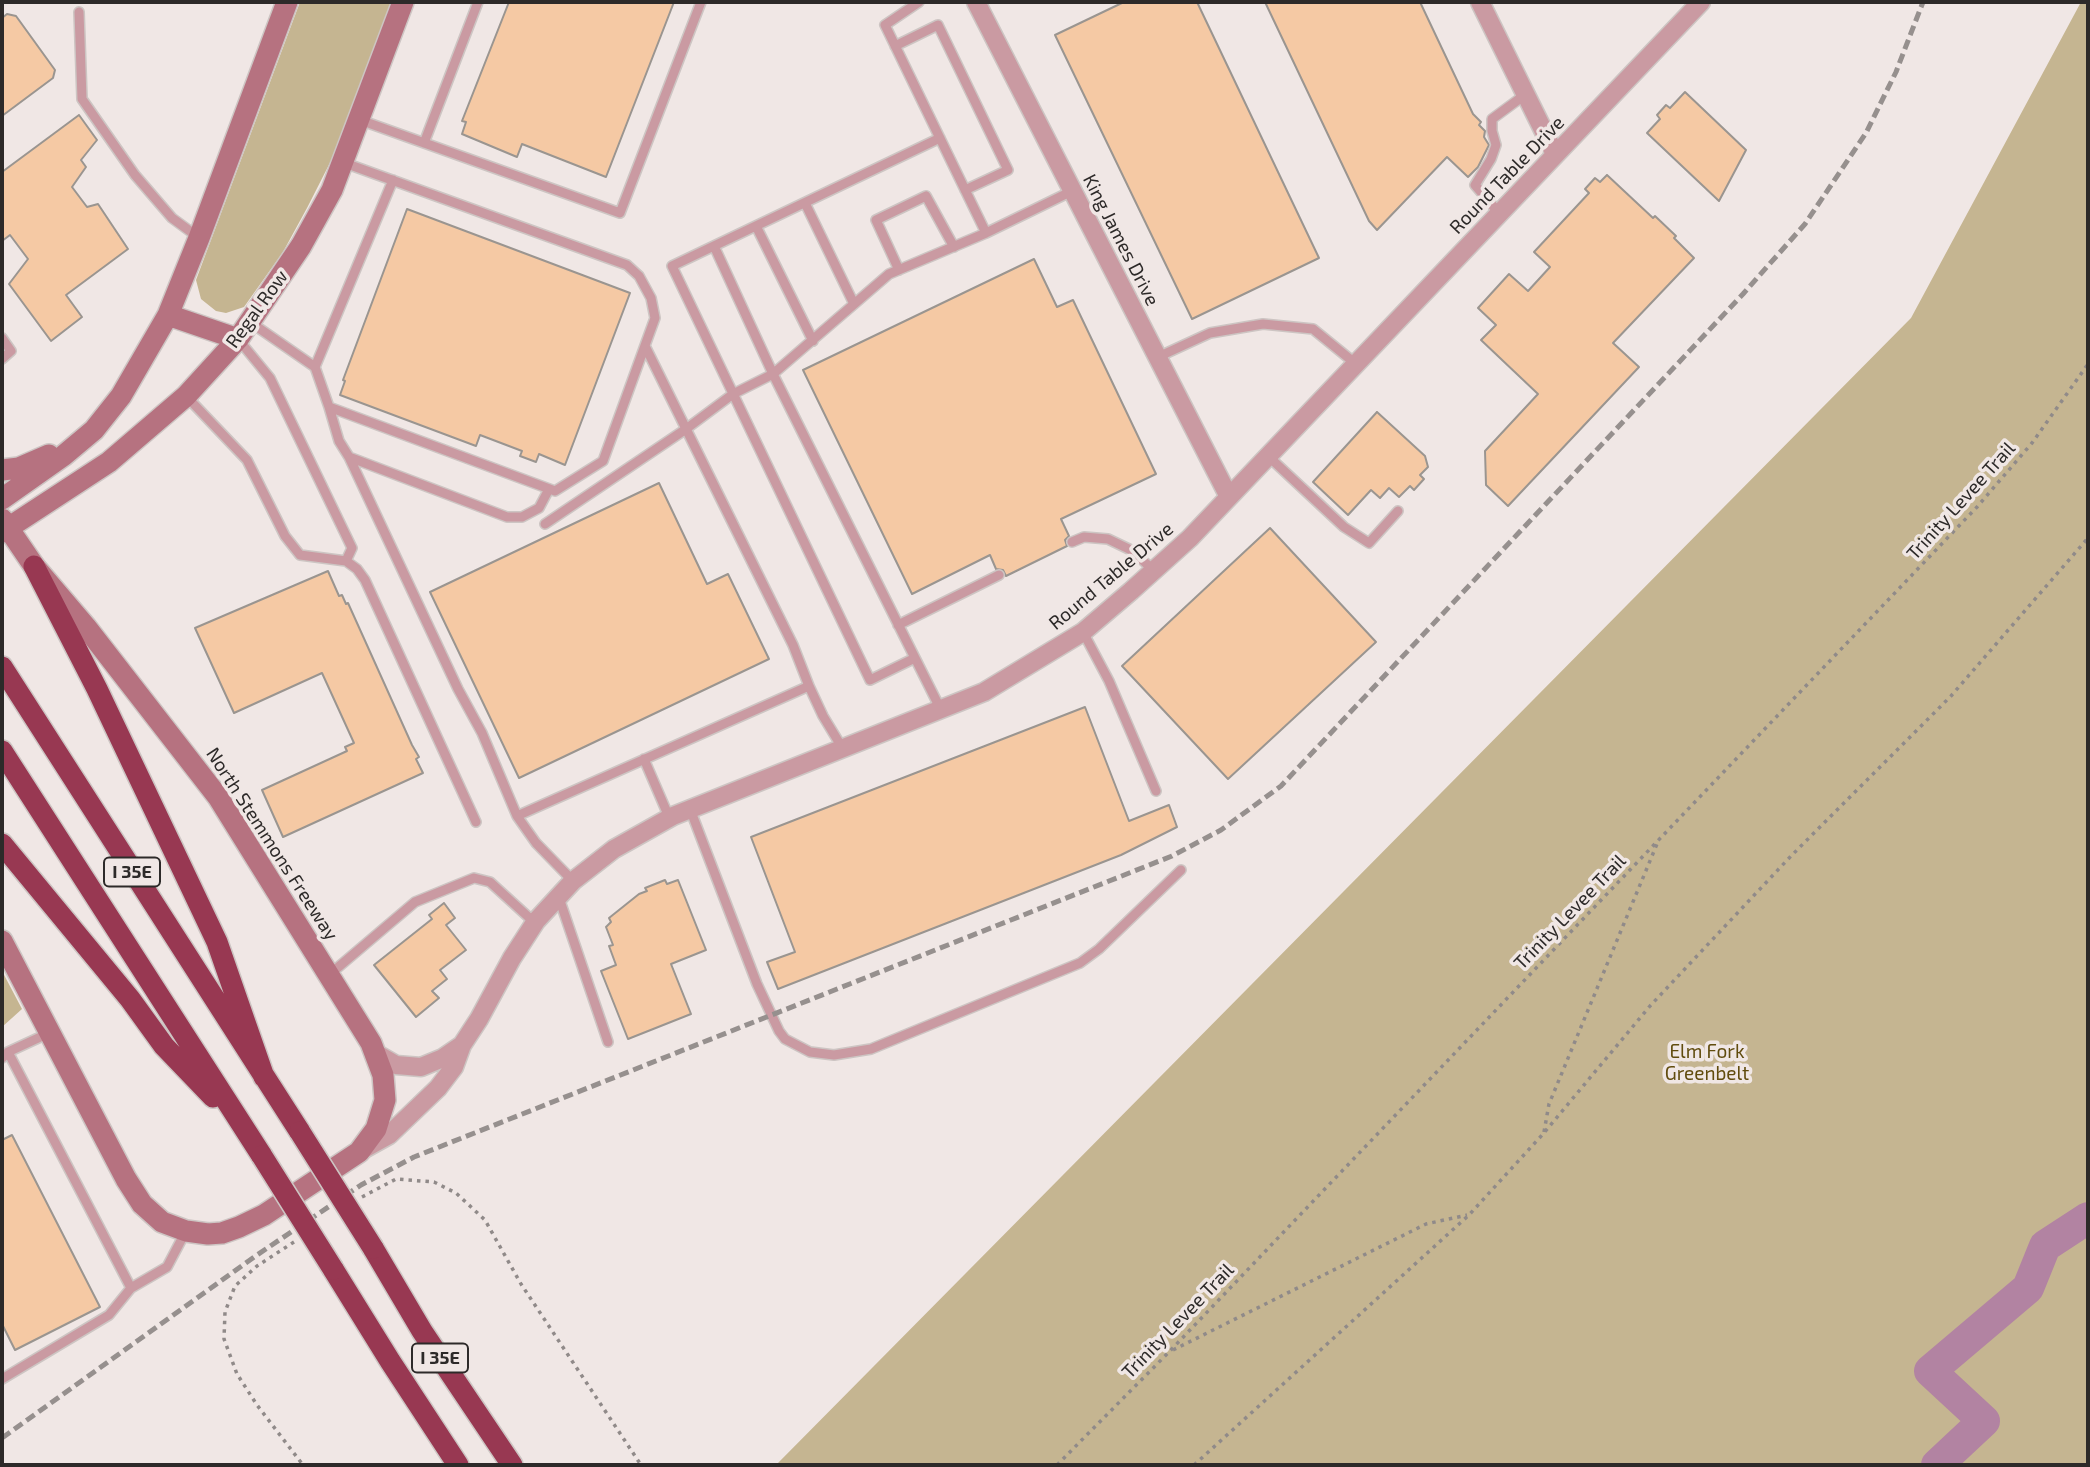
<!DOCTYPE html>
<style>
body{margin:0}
#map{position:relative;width:2090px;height:1467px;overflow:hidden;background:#f0e7e5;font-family:"Exo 2",sans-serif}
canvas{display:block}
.frame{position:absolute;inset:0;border:4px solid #2d2a29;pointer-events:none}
</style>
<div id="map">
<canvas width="2090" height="1467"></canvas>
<div class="frame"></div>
</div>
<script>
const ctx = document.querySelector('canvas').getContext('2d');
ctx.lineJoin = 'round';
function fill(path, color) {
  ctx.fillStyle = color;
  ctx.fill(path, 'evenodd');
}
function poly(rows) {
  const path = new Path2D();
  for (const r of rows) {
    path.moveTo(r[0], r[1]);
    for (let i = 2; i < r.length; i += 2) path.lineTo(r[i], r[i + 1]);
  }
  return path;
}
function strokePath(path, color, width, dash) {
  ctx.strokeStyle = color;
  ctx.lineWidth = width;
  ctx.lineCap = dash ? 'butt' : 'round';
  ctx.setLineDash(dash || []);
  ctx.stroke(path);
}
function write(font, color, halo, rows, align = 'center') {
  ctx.font = font + ' "Exo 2",sans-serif';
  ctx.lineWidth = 7;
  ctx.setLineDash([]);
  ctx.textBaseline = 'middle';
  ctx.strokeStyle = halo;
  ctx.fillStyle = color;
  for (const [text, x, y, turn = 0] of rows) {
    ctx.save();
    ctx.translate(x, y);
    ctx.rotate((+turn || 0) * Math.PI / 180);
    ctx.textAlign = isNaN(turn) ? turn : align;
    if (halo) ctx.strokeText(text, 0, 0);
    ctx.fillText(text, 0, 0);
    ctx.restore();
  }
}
fill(poly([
 [300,2,391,2,338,147,307,208,283,252,244,307,226,313,216,311,201,299,196,280],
 [2081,2,2088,2,2088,1465,776,1465,1911,318],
 [2,971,22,1009,2,1027]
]), '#c5b591');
strokePath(poly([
 [1937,1465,1984,1421,1930,1371,2028,1288,2045,1246,2088,1218]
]), '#b283a2', 32);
const building = poly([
 [509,2,674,2,606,177,522,144,517,157,462,134,466,122,462,121,509,2],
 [1124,2,1197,2,1319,258,1192,319,1055,35,1124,2],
 [1265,2,1420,2,1473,114,1481,122,1479,125,1485,131,1484,137,1489,145,1478,167,1468,177,1447,157,1377,230,1369,221,1265,2],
 [7,14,16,16,55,70,53,78,2,116,2,18,7,14],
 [1685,92,1746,150,1719,201,1647,133,1660,119,1657,115,1666,105,1670,108,1685,92],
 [79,115,97,140,81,160,86,167,72,187,87,207,98,204,128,249,66,295,82,317,51,341,9,284,28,259,10,235,2,241,2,172,79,115],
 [1607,175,1653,218,1655,216,1676,236,1674,238,1694,258,1613,343,1639,367,1508,506,1486,485,1485,451,1538,394,1481,340,1496,325,1478,308,1509,274,1528,291,1550,267,1534,252,1589,193,1585,189,1595,178,1600,182,1607,175],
 [407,209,630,293,565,465,539,454,536,462,520,456,522,451,480,435,476,446,340,395,345,381,343,380,407,209],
 [1034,259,1057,307,1073,300,1156,474,1061,519,1069,536,1065,540,1067,546,1006,576,1003,570,996,569,990,555,912,594,803,370,1034,259],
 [1377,412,1425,456,1428,467,1420,475,1424,479,1414,490,1410,486,1399,497,1389,488,1380,498,1371,490,1348,515,1313,482,1377,412],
 [659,483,707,584,728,574,769,659,519,778,430,592,659,483],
 [1270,528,1376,642,1228,779,1122,666,1270,528],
 [328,571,339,596,342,595,346,604,348,603,412,745,419,757,416,759,423,773,283,837,262,790,347,751,345,747,354,743,322,673,234,713,195,628,328,571],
 [1085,707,1129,821,1169,805,1177,827,1121,855,778,989,767,962,795,952,751,837,1085,707],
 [665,880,667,884,678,880,706,950,671,964,691,1014,628,1039,601,971,616,965,609,946,613,945,606,927,611,922,609,918,639,894,647,891,645,888,665,880],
 [444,903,455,918,446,925,466,950,440,970,447,979,432,991,439,998,416,1017,374,965,432,919,429,915,444,903],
 [12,1135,100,1307,15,1350,2,1324,2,1140,12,1135]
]);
fill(building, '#f5c9a4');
strokePath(building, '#9a9590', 2);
const lane = poly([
 [919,2,885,25,986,233],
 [79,12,82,99,135,175,172,218,198,237],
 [895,46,938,25,1008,170,965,190],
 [360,120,620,213,701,2],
 [424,143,478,2],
 [805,203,854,304],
 [1499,213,1475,185,1491,159,1496,145,1492,131,1492,119,1526,94],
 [756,226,813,341],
 [714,246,773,374,889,274,986,233,1072,191],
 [899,270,876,220,926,196,954,247],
 [250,322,315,367,329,407,555,491,603,461,655,318,651,298,639,276,627,265,342,162],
 [2,338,11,351,2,359],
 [238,339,270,378,352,548,346,561],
 [645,346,793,645,809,686],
 [1158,357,1210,333,1263,324,1313,329,1356,364],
 [315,367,393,180],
 [187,397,247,460,285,536,300,555,346,561,357,569,365,580,476,822],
 [329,407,339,441,349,457,507,517,522,517,539,508,549,489],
 [1268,456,1344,527,1369,543,1398,511],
 [349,457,458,689,482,733,517,816],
 [545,524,686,429,733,394,773,374,941,710],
 [1072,542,1084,537,1108,539,1133,551,1154,571],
 [898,625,999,575],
 [1083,632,1109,681,1156,791],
 [915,658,870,680,672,266,940,138],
 [644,759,669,817],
 [690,809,757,984,779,1031,785,1039,810,1052,834,1055,871,1049,1080,963,1099,949,1181,870],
 [573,881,536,843,517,816,809,686,823,716,843,749],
 [559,898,608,1042],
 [329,975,415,902,474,878,490,882,535,923],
 [8,1052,131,1288,167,1267,186,1231],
 [2,1058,8,1052,49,1033],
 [2,1379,109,1315,131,1288]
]);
const street = poly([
 [976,2,1229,497],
 [1480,2,1555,154],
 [377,1054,396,1065,421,1067,443,1058,462,1045],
 [362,1150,389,1135,438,1088,454,1067,462,1045,479,1019,512,958,536,921,573,881,614,849,673,816,984,692,1083,632,1131,591,1190,538,1701,2]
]);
const secondary = poly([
 [168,315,238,339],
 [2,470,19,468,49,455],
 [2,499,63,456,94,430,121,396,168,315,199,238,287,2],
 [2,519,34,566,86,627,218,797,371,1043,383,1075,385,1100,376,1129,359,1152,264,1215,239,1227,222,1233,208,1234,186,1231,162,1222,142,1204,126,1179,2,941],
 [2,532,109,462,186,396,238,339,301,246,332,190,403,2]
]);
const highway = poly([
 [34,566,97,689,217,942,264,1077],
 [2,667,300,1132],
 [2,751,262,1156],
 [2,844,130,999,164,1046,213,1097],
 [373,1248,422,1331,512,1465],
 [333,1269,390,1361,458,1465]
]);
strokePath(lane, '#cdc5c3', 12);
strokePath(street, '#cdc5c3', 21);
strokePath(secondary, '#cdc5c3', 24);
strokePath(highway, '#cdc5c3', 24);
strokePath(poly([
 [1544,1132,1549,1104,1657,844],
 [362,1197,396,1179,434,1182,456,1193,485,1220,521,1284,641,1465],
 [294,1242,257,1266,235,1286,225,1312,224,1339,237,1374,257,1405,303,1465],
 [1173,1350,1426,1224,1467,1215],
 [1057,1465,1168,1353,1977,507,2032,443,2088,364],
 [1194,1465,1469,1215,1543,1134,1650,1006,1791,856,1951,696,2088,538]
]), '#908a89', 3.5, [3.5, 5]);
strokePath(lane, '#ca9aa2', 9);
strokePath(street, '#ca9aa2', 18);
strokePath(secondary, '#b67280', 21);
strokePath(highway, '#983852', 21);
strokePath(poly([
 [2,1438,257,1255,361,1185,414,1157,1172,856,1221,830,1281,786,1743,294,1805,224,1866,133,1896,72,1923,2]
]), '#96908e', 5, [10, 5]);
const highwayBridge = poly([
 [300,1132,373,1248],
 [262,1156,333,1269]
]);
strokePath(highwayBridge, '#cdc5c3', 24, []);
strokePath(highwayBridge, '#983852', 21);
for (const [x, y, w] of [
 [132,872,56],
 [440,1358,56]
]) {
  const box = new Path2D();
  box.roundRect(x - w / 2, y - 14.5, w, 29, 5);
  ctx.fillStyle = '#f0e7e5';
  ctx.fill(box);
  strokePath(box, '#2d2a29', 2);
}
write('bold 18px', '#2d2a29', null, [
 ["I 35E",132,872],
 ["I 35E",440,1358]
]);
write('19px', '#2d2a29', '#f0e7e5', [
 ["Round Table Drive",1507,175,-46],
 ["King James Drive",1121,240,63],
 ["Regal Row",257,309,-54],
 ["Trinity Levee Trail",1961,501,-48],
 ["Round Table Drive",1111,576,-40],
 ["North Stemmons Freeway",272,844,57],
 ["Trinity Levee Trail",1570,912,-46],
 ["Trinity Levee Trail",1178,1321,-46]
]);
write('19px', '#614c0e', '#f0e7e5', [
 ["Elm Fork",1707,1052],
 ["Greenbelt",1707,1074]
]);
</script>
